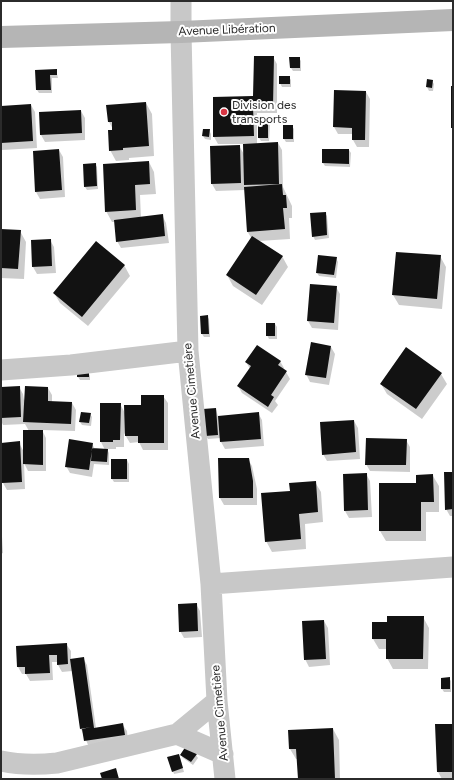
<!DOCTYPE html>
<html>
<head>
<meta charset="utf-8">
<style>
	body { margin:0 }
	#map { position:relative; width:454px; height:780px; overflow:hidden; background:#fff; font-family:Figtree,sans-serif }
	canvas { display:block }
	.frame { position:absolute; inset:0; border:2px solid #2b2b2b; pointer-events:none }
</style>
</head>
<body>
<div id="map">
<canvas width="454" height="780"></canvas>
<div class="frame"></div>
</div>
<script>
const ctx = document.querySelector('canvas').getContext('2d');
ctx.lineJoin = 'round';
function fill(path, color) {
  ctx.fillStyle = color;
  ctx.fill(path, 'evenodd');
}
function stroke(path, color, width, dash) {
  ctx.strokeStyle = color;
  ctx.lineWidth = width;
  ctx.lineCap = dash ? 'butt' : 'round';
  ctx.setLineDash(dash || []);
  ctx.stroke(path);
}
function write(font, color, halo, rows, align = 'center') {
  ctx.font = font + ' Figtree,sans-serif';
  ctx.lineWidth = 4;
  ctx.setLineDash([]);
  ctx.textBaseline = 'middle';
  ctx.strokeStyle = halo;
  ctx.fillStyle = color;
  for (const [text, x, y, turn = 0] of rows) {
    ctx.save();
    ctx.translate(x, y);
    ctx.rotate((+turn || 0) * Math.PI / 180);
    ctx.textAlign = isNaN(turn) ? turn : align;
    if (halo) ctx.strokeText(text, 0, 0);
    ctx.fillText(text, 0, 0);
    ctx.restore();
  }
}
const shadow = new Path2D(`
	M273 57 277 64V113H257V144L278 143 282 150 283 187 292 206V218H289L290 239 259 241 282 256 288 267 262 305 233 286 227 275 252 239 247 231 245 190 216 191 212 184 239 146 244 154V144H218L214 137V98L254 97Z
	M299 58 301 61V71H293L291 68Z
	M56 70 58 78H52V93H39L37 90 36 71Z
	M289 77 291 80V87H282L280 83Z
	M428 80 432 81 434 84 433 91H429L427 87Z
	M335 91 366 92 370 99 369 147H357L353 140V134H338L334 127Z
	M146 103 152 114 154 156 129 158V160L116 161 110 150 114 131 109 122Z
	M31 105 35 112 37 148 2 150 1 148V107Z
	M81 111 85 118V140L45 142 41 135Z
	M268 121 270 124 269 141H261L258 136Z
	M292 126 294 129V142H286L284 139Z
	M209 130 211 134V140L205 139 203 136Z
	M59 150 63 157 65 197 40 199 36 192Z
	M349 150 351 153 350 167 325 166 323 163Z
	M149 162 154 172 156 194 140 195 141 218 162 215 166 223 169 243 121 248 117 241 115 222H112L106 211Z
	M95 164 97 167 98 189 87 190 85 187Z
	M325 213 327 216 329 238 315 240 313 236Z
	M1 230 20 231 26 242 24 279 1 278Z
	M50 240 54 247 56 273 37 274 33 267Z
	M440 256 446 267 442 309 399 305 393 295Z
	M336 258 338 262 336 278 319 276 317 273Z
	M124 265 130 276 88 326 60 303 54 293Z
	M311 285 336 287 340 294 338 330 312 328 308 321Z
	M207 316 209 319 210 337H204L202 334 201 317Z
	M275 324 277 327V339H269L267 335Z
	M331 347 335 354 329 385 310 382 306 374Z
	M280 361 284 368 283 370 286 372 290 379 275 401 278 405 272 413 242 393 238 386 250 369 246 362Z
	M78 372H88L90 376V380H80L78 377Z
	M441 374 447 384 422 419 387 394 381 384Z
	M19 387 23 394 24 400 48 388 52 395V402L72 403 76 410 75 431 42 430 46 438V471H28L24 463 25 489 7 490 3 483 1 444 19 443 24 452 29 431 25 424 3 425 1 421V388Z
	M163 396 168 403V450H143L139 442 130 443 124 433V447H116V449H107L109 453V465L94 464 92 477 70 473 66 466 92 444 95 449 105 450 101 442V404H120L125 413Z
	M216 409 218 417 258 413 262 420 264 446 225 449 221 442V438L208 439 206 436Z
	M90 414 92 417 91 426 82 425 80 422Z
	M354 421 358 428 360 459 327 461 323 454Z
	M406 440 410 447V472L370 471 366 464Z
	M248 459 252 466 257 489V505H224L220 498Z
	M127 460 129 464V482H114L112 479Z
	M453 473V516H450L446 509Z
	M366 474 370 481 372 517 349 518 345 511Z
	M433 476 439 486V512H426V541H386L380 531V484H417Z
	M315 482 321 492 323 522 305 524 306 549 272 552 266 541 291 492Z
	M1 520 3 553 1 554Z
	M196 604 200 611 202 637 184 638 180 631Z
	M423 617 429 628 428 669H393L387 658V649H379L373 639V622L388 623Z
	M324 621 328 628 330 665 309 667 305 659Z
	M66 644 71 651V660L83 658 87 665 96 728 122 724 127 731 128 742 89 747 81 729 72 671 62 672 58 665V662H52L53 680 30 681 26 674H22L18 667Z
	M449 678 451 681V692H444L442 689V679Z
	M453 725V779H442L438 772Z
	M333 729 339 740 340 779H299L298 759H296L290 749 289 731Z
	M181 755H196L198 758 193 765 183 758Z
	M180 758 184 772 174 774 173 771Z`);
const building = new Path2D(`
	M254 56H274L273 106H253L254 136 213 137V97L253 96Z
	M289 57H300V68H290Z
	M57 69V75H50L51 90H36L35 70Z
	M279 76H290V84H279Z
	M427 79 433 80 432 88 426 87Z
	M451 86H453V128H451Z
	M334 90 366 91 365 140H352V128L333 127Z
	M146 102 149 146 123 148V150L109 151 108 130H112V122H108L106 105Z
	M31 104 33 141 1 143V106Z
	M81 110 82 133 40 135 39 112Z
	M258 119 268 120V138H258Z
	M283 125H293V139H283Z
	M203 129H210L209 137 202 136Z
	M278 142 279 184 244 185 243 144Z
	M240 145 241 183 211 184 210 146Z
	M59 149 62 190 35 192 33 151Z
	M322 149H349V164L322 163Z
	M149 161 150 184 135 185 136 210 105 212 103 164Z
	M96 163 97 186 84 187 83 164Z
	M282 184 283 195H286L287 208H283L285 229 247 232 244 187Z
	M326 212 327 235 312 237 310 213Z
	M163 214 165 236 116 242 114 220Z
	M1 229 21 230 18 269 1 268Z
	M252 236 283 256 256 295 226 275Z
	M51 239 52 266 32 267 31 240Z
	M96 241 125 265 82 317 53 293Z
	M396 252 441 255 437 299 392 295Z
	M318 255 337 257 334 275 316 273Z
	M310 284 337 286 334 323 307 321Z
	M208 315 209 334H201L200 316Z
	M266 323H275V336H266Z
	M311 342 331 346 326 378 305 375Z
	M257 345 281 361 278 365 287 371 271 395 274 397 268 407 237 386 251 366 245 362Z
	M406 347 442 373 416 409 380 384Z
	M77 371H89V377H77Z
	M20 386 21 417 1 418V387Z
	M25 386 48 387V401L72 402 71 424 23 422Z
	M141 395H164V443H138V436H125L124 405H141Z
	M100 403H121L120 440H113V442H100Z
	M216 408 218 435 205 436 203 409Z
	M81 412 91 413 89 423 79 422Z
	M259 412 261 439 220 442 218 416Z
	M354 420 356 452 322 455 320 422Z
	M23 430H43V465L23 464Z
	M366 438 407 439 406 465H365Z
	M69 439 93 443 89 470 65 467Z
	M20 441 22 482 2 483 1 443Z
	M92 448 108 449 107 462 91 461Z
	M218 458H249L253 481V498H219Z
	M111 459H127V479H111Z
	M444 472H453V509L445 510Z
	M367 473 368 510 344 511 343 474Z
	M433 474 434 502H421V531H379V483H416V475Z
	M316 481 318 512 299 514 301 539 265 542 261 493 290 491 289 483Z
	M197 603 198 631 179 632 178 604Z
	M387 616H424L423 659H386V639H372V622H387Z
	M324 620 326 659 304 660 302 621Z
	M67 643 68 664 57 665V655H49L50 673 25 674V667H17L16 646Z
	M84 657 94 728 123 723 125 735 84 741 82 729 91 727 80 729 70 659Z
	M450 677V689H441V678Z
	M435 724H453V772H437Z
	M333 728 335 779H298L296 749H289L288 730Z
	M186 746 197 754 191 762 180 755Z
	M179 754 183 768 172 772 167 757Z
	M116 768 119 779H102L100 773Z`);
const street = new Path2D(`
	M181 1V32L188 351 211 584 217 701 225 779
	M1 370 71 365 188 351
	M211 584 453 567
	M177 734 223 754
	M1 761C19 765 38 765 57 763L177 734 217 701`);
const secondary = new Path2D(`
	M1 37 181 32 453 20`);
const markers = [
	[224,112,4,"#d93644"]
];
const streetNames = [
	["Avenue Libération",227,30,-2],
	["Avenue Cimetière",192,391,-95],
	["Avenue Cimetière",220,713,-95]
];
const poiNames = [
	["Division des",232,105],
	["transports",232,119]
];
fill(shadow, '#0003');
fill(building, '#121212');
stroke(street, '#c8c8c8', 21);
stroke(secondary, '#b5b5b5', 22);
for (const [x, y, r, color] of markers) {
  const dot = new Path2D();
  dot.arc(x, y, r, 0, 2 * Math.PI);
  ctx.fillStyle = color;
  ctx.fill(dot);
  stroke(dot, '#fff', 1.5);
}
write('12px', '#2b2b2b', '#fff', streetNames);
write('12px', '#2b2b2b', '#fff', poiNames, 'left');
</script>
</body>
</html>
